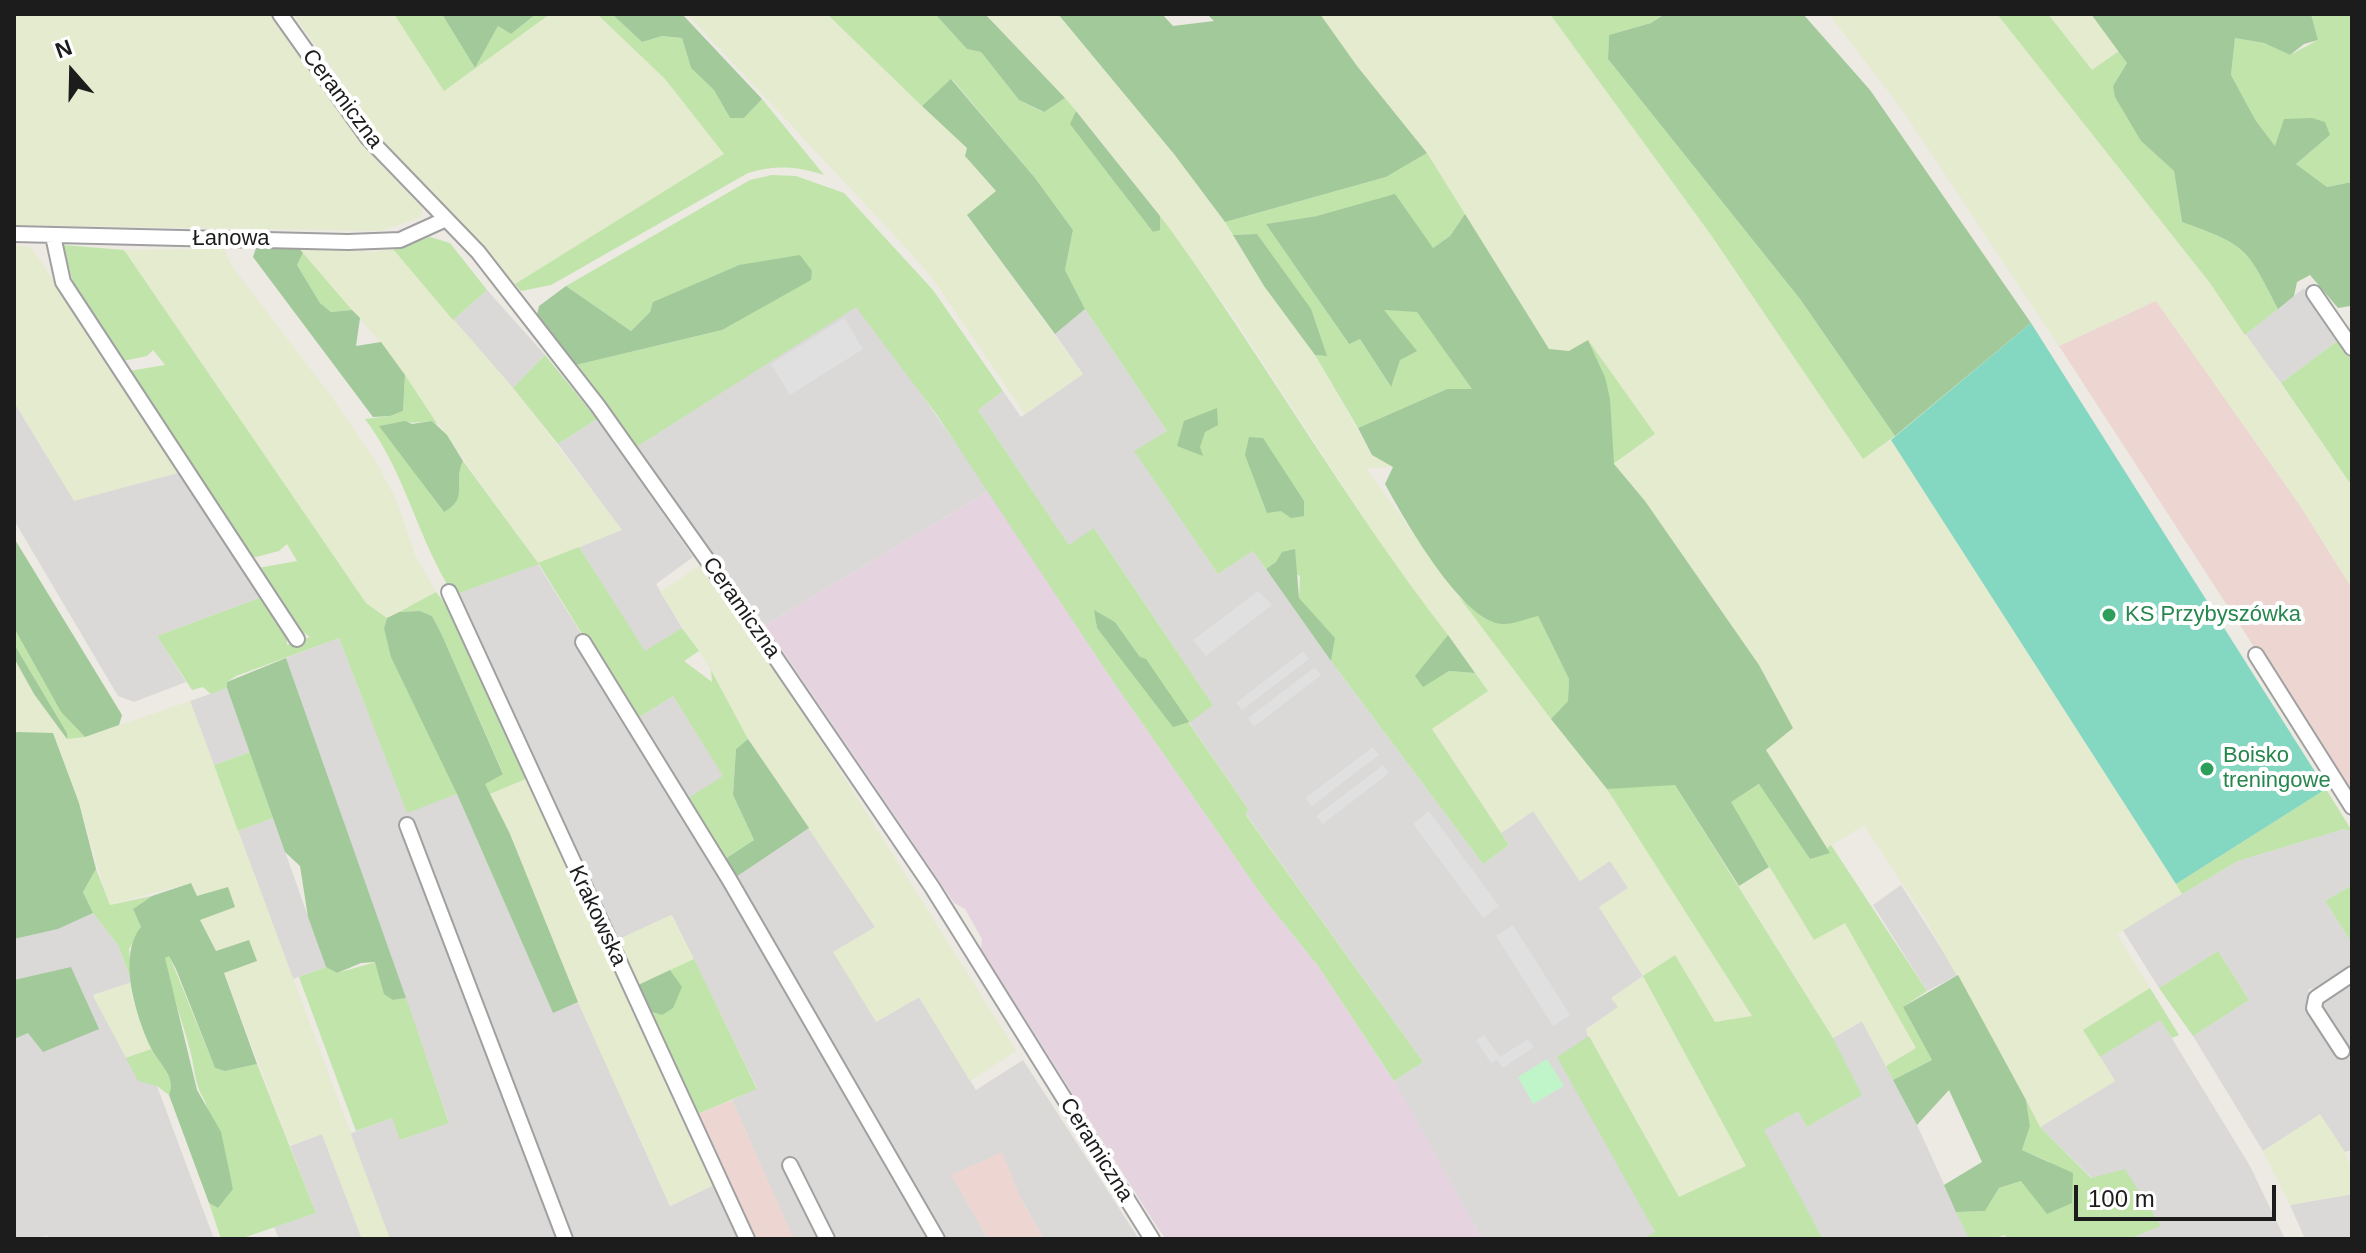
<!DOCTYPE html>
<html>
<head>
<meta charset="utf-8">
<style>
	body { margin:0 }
	#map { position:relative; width:2366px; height:1253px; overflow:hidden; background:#eceae2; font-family:Helvetica,sans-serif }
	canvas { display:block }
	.frame { position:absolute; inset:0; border:16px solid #1c1c1c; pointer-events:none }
	.north { position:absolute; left:32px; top:32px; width:80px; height:80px; -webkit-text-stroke:6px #fff; paint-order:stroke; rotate:340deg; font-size:22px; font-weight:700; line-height:32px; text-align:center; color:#1c1c1c }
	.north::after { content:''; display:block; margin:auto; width:28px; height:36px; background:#1c1c1c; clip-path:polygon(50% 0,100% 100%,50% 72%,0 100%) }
	.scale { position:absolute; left:2074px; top:1185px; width:202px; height:36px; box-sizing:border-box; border:4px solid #1c1c1c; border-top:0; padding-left:10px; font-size:24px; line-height:28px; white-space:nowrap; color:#1c1c1c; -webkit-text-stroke:6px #fff; paint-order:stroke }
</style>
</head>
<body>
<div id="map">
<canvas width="2366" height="1253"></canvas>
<div class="frame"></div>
<div class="north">N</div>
<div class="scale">100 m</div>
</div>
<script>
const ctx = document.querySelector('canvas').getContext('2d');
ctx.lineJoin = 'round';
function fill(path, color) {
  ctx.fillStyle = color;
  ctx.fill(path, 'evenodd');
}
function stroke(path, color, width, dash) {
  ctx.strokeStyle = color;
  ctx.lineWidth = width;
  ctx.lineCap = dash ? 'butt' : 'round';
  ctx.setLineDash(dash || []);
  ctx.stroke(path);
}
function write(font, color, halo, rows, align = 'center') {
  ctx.font = font + ' Helvetica,sans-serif';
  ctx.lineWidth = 8;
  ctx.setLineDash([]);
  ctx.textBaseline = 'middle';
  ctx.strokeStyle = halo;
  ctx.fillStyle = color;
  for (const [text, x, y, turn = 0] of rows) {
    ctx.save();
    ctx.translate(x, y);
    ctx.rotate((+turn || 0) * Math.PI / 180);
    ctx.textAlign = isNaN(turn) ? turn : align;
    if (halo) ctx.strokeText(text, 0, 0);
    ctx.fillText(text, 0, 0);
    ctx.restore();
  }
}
const residential = new Path2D(`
	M2304 288 2340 339 2281 383 2245 335Z
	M487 290 545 355 513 388 453 320Z
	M856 306 876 329 989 491 765 625 635 448Z
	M1085 309 1167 431 1135 452 1218 574 1253 551 1339 672 1483 864 1509 845 1501 833 1533 811 1580 881 1610 860 1629 889 1599 907 1643 976 1612 998 1619 1007 1586 1029 1634 1190 1655 1233 1644 1239H1482L1394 1081 1423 1062 1246 814 1248 809 1189 722 1213 705 1095 529 1069 545 978 410 1003 391 1021 417 1083 374 1055 334Z
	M14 402 74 500 181 472 262 597 157 636 186 682 134 702 118 696 14 520Z
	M597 419 693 557 656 584 682 628 645 652 579 547 621 529 558 444Z
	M538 564 585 640 579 644 630 733H633L725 884 809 828 876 928V1022L919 997 976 1090 1023 1060 1139 1239H1044L1022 1201 952 1175 988 1239H793L732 1100 757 1088 672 915 615 941 454 595Z
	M339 638 407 812 457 794 553 1012 578 1002 670 1206 716 1184 741 1239H389L349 1134 392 1118 401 1140 449 1122 286 658Z
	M227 688 250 752 214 765 190 701Z
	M673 696 724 777 685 800 635 720Z
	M273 818 326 967 293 979 238 831Z
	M2344 829 2352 831V885L2325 901 2352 943V967L2318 988 2309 989 2306 1002 2321 1006 2323 999 2352 981V1150L2344 1152 2320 1115 2263 1151 2193 1036 2249 1000 2218 951 2159 988 2122 929 2238 861Z
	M1901 885 1958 975 1927 991 1873 905Z
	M93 913 118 945 132 982 93 995 157 1086 214 1239H50L48 1236 14 1239V1039L83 999 71 968 14 980V939L58 929Z
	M2160 1019 2250 1166 2285 1239H2129L2160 1226 2092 1178 2040 1127 2115 1081 2100 1057Z
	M1862 1021 1917 1125 1969 1239H1823L1763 1130 1798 1110 1807 1127 1861 1095 1833 1038Z
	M322 1134 362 1239H279L274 1227 316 1213 290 1146Z
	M2352 1194V1239H2305L2290 1205Z`);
const commercial = new Path2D(`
	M2156 300 2299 504 2352 588V798L2059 346Z
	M732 1100 759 1161 794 1239H753L695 1115Z
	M1002 1152 1022 1201 1044 1239H988L951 1175Z`);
const industrial = new Path2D(`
	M989 491 1108 674 1265 900 1318 966 1399 1089 1482 1239H1166L1157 1227 981 949 982 939 965 909 954 903 765 625Z`);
const farmland = new Path2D(`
	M14 14H270L379 163 423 209 421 217 381 231 14 225Z
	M293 14H394L445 90 550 14H597L665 79 724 154 515 284 385 142Z
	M687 14H827L967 148 965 156 996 191 967 216 1083 374 1025 414 935 282 910 252Z
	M986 14H1058L1174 154 1225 222 1264 286 1315 355 1372 455 1393 467 1366 468 1459 597 1607 789 1753 1017 1715 1022 1643 976 1746 1166 1679 1198 1586 1030 1618 1007 1611 998 1643 976 1599 907 1628 888 1610 861 1580 881 1533 811 1501 833 1432 729 1487 690 1395 566 1233 316 1170 229 1093 131Z
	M1320 14H1550L1711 235 1863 459 1891 440 2182 894 2117 934 2150 988 2084 1030 2115 1081 2040 1127 1923 915 1864 825 1827 848 1765 750 1792 728 1759 665 1645 501 1613 464 1655 435 1569 351 1549 349 1427 153 1357 66Z
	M1829 14H1997L2210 283 2352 486V588L2299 504 2156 301 2059 346 1901 108Z
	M2048 14H2091L2119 51 2092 71Z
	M14 245 31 247 181 472 74 501 14 402Z
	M298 247 372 252 393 249 513 388 622 530 538 564 381 343Z
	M224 249 231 265 331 396 376 462 396 499 415 555 436 592 387 618 366 603 124 250Z
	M699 566 807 718 1016 1051 970 1081 919 997 876 1022 833 952 875 927 748 739 711 670 660 592Z
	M14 658 34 694 67 739 85 737 190 701 390 1239H362L322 1134 290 1146 224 973 249 940 216 951 200 920 197 896 190 883 109 905 79 803 53 733 14 735Z
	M528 778 716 1184 670 1206 578 1002 510 834 490 794Z
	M1769 867 1814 940 1845 922 1916 1048 1886 1066 1862 1021 1833 1038 1739 886Z
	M671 915 694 959 636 986 615 941Z
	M132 982V997L151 1049 126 1058 93 996Z
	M2320 1114 2345 1152 2352 1171V1194L2290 1205 2263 1151Z`);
const grass = new Path2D(`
	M394 14H442L475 68 498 26 511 34 536 14H550L444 91Z
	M597 14H612L642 42 662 36 682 38 691 68 714 90 730 118H744L762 99 824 175C796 166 776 165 748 173L551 285 521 291 515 284 724 154 665 79Z
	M827 14H935L967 49 981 52 1019 100 1043 112 1065 98 1076 111 1071 124 1153 232 1159 230 1160 216 1170 229C1266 362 1347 505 1448 635L1416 676 1423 686 1449 671 1475 673 1488 691 1432 729 1509 845 1483 864 1331 661 1335 638 1299 599 1300 576 1276 562 1266 569 1253 551 1218 574 1134 451 1167 431 1085 309 1065 270 1073 230 1035 178 952 79 922 106Z
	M1550 14H1665L1651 23 1609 35 1608 59 1800 299 1895 436 1863 459 1711 235Z
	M1997 14H2048L2092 70 2119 51 2127 63 2113 86 2141 141 2174 171 2182 222C2248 246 2246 247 2278 309L2245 335 2210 283Z
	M2311 14H2352V182L2327 187 2296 164 2330 135 2275 146 2256 121 2231 75 2235 38 2264 43 2290 55 2318 40Z
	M1427 153 1465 214 1450 236 1433 248 1317 216 1267 224 1348 343 1360 339 1390 386 1400 359 1383 310 1417 311 1473 390 1447 389 1358 428 1315 355 1326 356 1257 234 1233 235 1225 222 1386 177Z
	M772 175 796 176 844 193 933 290 1003 391 978 410 1069 545 1094 528 1213 705 1189 723 1248 809 1246 815 1423 1062 1394 1081 1318 966 1265 900 1108 674 937 415 856 307 635 448 576 365 722 330 739 265 654 302 650 312 631 331 566 286 750 180ZM1095 611 1115 622 1140 657 1136 674 1097 628Z
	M430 237 450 243 487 290 453 320 393 249Z
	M63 245 124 250 366 603 387 618 384 628 457 794 407 813 339 638 236 676 227 682V688L211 694 203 687 192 690 157 636 262 597 287 635V645L310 637 299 629 258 568 297 561 287 544 279 551 252 558 129 371 165 365 153 350 147 356 123 361 74 286Z
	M303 253 352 310 331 312 320 303 297 265Z
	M2340 339 2352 357V486L2281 383Z
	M1588 340 1655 434 1613 464 1605 377Z
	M545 355 597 419 558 444 513 388Z
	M405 375 438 425 432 421C414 424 399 421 380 426L443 511C467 499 453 482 463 461L538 563 579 547 645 651 682 628 699 651 684 661 712 682 711 670 748 739 736 749 733 795 754 840 722 861 685 800 723 776 673 696 635 720 539 564 454 595C417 539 407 475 365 419L390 416 403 411Z
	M436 592 446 605 528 778 490 794 484 783 503 773 441 633 432 616 420 611 399 612Z
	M1459 597 1483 616H1538L1569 679 1568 701 1551 719Z
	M14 628 61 712 85 737 67 739V733L14 644Z
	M250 752 273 818 238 831 214 765Z
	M1657 783 1675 785 1833 1038 1862 1095 1807 1127 1798 1111 1764 1130 1823 1239H1643L1655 1232 1557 1057 1589 1036 1679 1197 1746 1166 1643 976 1675 955 1715 1022 1752 1016 1607 789Z
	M1760 784 1810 859 1829 852 1827 848 1831 845 1927 991 1903 1007 1932 1060 1893 1080 1886 1066 1916 1048 1845 923 1814 940 1730 802Z
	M2326 789 2352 831 2344 829 2238 861 2182 894 2176 884Z
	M96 869 110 905 152 896 133 909 141 927 129 949 132 982 118 945 93 913 83 892Z
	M2352 885V943L2325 901Z
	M2218 951 2249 1000 2193 1036 2159 988Z
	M169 955 215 1068 225 1071 257 1064 316 1213 240 1239H221L209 1203 218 1208 233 1188 205 1101C195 1086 195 1071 191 1054 183 1021 170 991 165 958Z
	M694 959 757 1089 695 1115 648 1011 662 1015 681 987 670 970Z
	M376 962 393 1000 406 998 449 1123 400 1140 392 1118 356 1131 299 977 326 967 337 973Z
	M2150 988 2179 1035 2172 1038 2160 1020 2100 1057 2083 1030Z
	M151 1049C160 1063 176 1078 169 1095L157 1086 138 1081 126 1058Z
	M2026 1100 2040 1127 2091 1178 2125 1169 2161 1226 2129 1239H2007L2005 1235 1992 1239H1969L1956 1212 1985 1211 1999 1188 2021 1181 2050 1162 2022 1150 2030 1126Z`);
const forest = new Path2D(`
	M442 14H536L511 34 498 26 475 68Z
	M612 14H682L762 99 744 118H730L714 90 691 68 682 38 662 36 642 42Z
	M935 14H985L1065 98 1044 112 1019 100 981 52 967 49Z
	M1058 14H1162L1173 26 1214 21 1207 14H1320L1357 66 1427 153 1386 177 1225 222 1174 154Z
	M1665 14H1803L1870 90 2031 323 1895 436 1800 299 1608 59 1609 35 1651 23Z
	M2091 14H2311L2318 40 2304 44 2290 55 2264 43 2235 38 2231 75 2256 121 2275 146 2284 119 2312 118 2325 122 2330 135 2296 164 2327 187 2352 182 2350 306 2338 308 2310 275 2297 282 2294 296 2278 309C2246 247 2248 246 2182 222L2174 171 2141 141 2115 97 2113 86 2127 63Z
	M951 79 1035 178 1073 230 1065 270 1085 309 1055 334 967 215 996 191 965 156 967 148 922 106Z
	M1076 111 1160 216V230L1153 232 1070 124Z
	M1395 194 1433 248 1450 236 1465 214 1549 349 1569 351 1588 340 1605 377 1610 399 1614 464 1645 501 1759 665 1793 728 1766 750 1830 853 1810 859 1759 784 1731 802 1769 867 1739 886 1675 785 1607 789 1551 719 1568 701 1569 679 1538 616C1527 618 1513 625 1502 624 1462 622 1403 517 1385 484L1393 467 1372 455 1358 428 1447 389H1472L1417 312 1384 310 1417 351 1400 360 1391 387 1360 339 1349 344 1266 224 1317 216Z
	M1257 234 1311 309 1327 356 1315 355 1264 286 1233 235Z
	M257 245 298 247 303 253 297 265 320 303 331 312 352 310 360 318 356 346 381 342 405 375 403 411 390 416 373 417 253 257Z
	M800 255 812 271 811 280 722 330 576 365 537 315 539 306 566 286 631 331 650 312 653 302 739 265Z
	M1217 408 1218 425 1205 432 1200 447 1203 456 1177 446 1184 421Z
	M405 421 412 424 432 421 447 435 463 461C452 484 470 497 444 512L379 426Z
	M1249 437 1263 438 1304 501V516L1291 518 1281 511 1267 513 1245 455Z
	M14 538 122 715 119 725 85 737 61 712 14 628Z
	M1295 549 1299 598 1335 638 1331 661 1266 569 1276 562 1282 552Z
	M1094 610 1115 622 1140 657 1146 659 1189 722 1173 727 1097 628Z
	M420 611 432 616 441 633 503 774 485 784 510 834 578 1002 553 1013 457 794 391 657 384 628 387 618 399 612Z
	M1448 635 1475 673 1449 671 1423 687 1415 676Z
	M14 644 67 733V739L34 694 14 658Z
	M286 658 406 998 393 1000 384 994 375 962 361 963 337 973 326 967 308 917 300 866 285 852 227 688V682Z
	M17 732 53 733 79 803 96 869 83 892 93 913 58 929 14 939V735Z
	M748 739 809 828 733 879 722 861 754 840 733 795 736 749Z
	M191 883 197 896 228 887 235 907 200 920 216 951 249 940 257 961 224 973 257 1064 225 1071 215 1068 176 969 169 956 165 958 197 1090 221 1132 233 1189 218 1208 209 1203 169 1095C177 1076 157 1062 150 1046 136 1015 117 956 141 927L133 909 152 896Z
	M71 967 99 1029 43 1052 28 1033 14 1039V980Z
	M670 970 682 987 673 1008 662 1015 648 1011 636 986Z
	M1958 975 2026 1100 2030 1126 2022 1150 2073 1173 2072 1203 2047 1214 2021 1181 1999 1188 1985 1211 1956 1212 1944 1185 1982 1162 1949 1090 1917 1125 1893 1080 1932 1060 1903 1007Z`);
const park = new Path2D(`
	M1547 1059 1564 1086 1533 1104 1518 1077Z`);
const pitch = new Path2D(`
	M2031 323 2326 789 2176 884 1891 440Z`);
const parking = new Path2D(`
	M844 318 863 349 790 395 771 364Z
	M1258 591 1272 605 1206 656 1193 640Z
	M1303 651 1309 659 1242 710 1236 703Z
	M1315 667 1321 675 1254 727 1248 718Z
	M1373 747 1379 755 1312 806 1305 798Z
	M1383 765 1389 773 1323 824 1316 816Z
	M1429 811 1499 906 1483 918 1413 824Z
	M1513 925 1570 1015 1553 1026 1496 936Z
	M1484 1035 1500 1057 1528 1039 1534 1047 1503 1068 1497 1060 1491 1063 1476 1040Z`);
const minor = new Path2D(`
	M280 14 368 138 478 252 598 406 754 626 932 887 1152 1239
	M14 234 348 242 400 240 444 220
	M53 236 63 282 297 639
	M2314 293 2352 348
	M449 592 747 1239
	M583 642 729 879 937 1239
	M2256 655 2352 807
	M407 825 565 1239
	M2342 1051 2314 1008 2316 998 2352 974
	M790 1165 827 1239`);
const markers = [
	[2109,615,8,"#2e9e5b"],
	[2207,769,8,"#2e9e5b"]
];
const streetNames = [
	["Ceramiczna",342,99,53],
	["Łanowa",231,239],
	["Ceramiczna",741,608,55],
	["Krakowska",597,916,65],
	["Ceramiczna",1096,1150,58]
];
const leisureNames = [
	["KS Przybyszówka",2125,615],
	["Boisko",2223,756],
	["treningowe",2223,781]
];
fill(residential, '#dad9d8');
fill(commercial, '#edd6d1');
fill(industrial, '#e5d4e0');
fill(farmland, '#e5ebce');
fill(grass, '#c0e4aa');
fill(forest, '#a1c999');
fill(park, '#c0f5ca');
fill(pitch, '#84d7c1');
fill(parking, '#e0e0e0');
stroke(minor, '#a0a0a0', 18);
stroke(minor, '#fff', 14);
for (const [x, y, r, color] of markers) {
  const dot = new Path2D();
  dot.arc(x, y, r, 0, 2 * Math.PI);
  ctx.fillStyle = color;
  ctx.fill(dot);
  stroke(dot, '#fff', 3);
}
write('22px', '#1c1c1c', '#fff', streetNames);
write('22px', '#27864d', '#fff', leisureNames, 'left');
</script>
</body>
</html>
